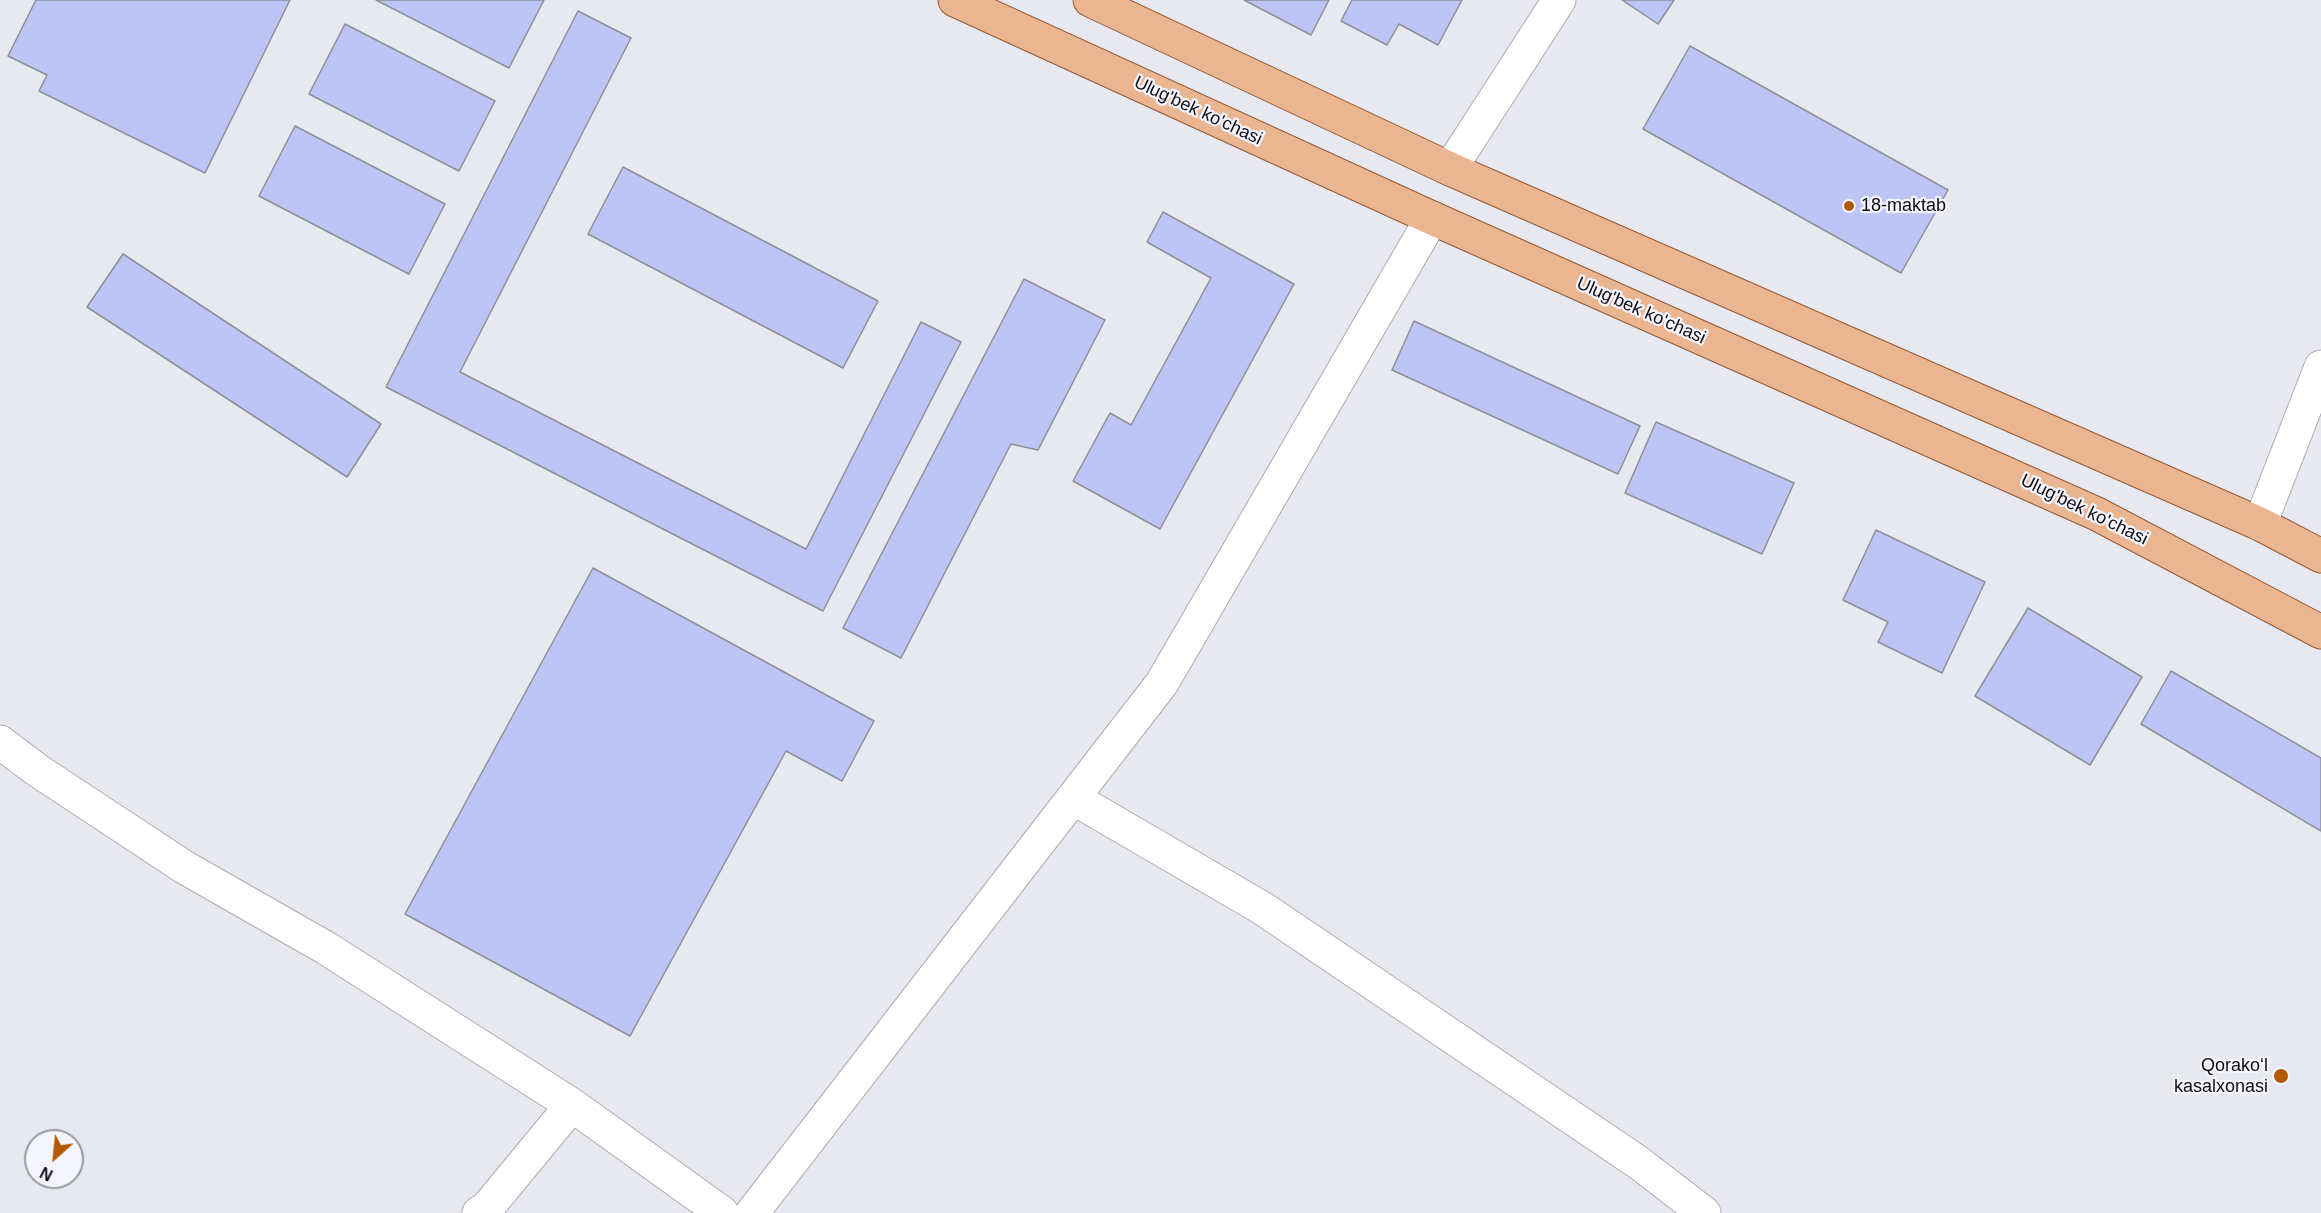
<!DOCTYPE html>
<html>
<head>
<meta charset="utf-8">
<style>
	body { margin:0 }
	#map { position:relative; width:2321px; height:1213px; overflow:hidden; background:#e7e8f0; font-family:Helvetica,sans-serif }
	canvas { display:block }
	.north { position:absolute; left:24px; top:1129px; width:60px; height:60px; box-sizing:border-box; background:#f4f5fe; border:2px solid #9899a0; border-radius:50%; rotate:207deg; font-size:16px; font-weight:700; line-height:24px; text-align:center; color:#0f0f12 }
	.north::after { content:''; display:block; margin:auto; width:21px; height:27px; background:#b45800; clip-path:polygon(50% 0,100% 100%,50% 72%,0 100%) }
</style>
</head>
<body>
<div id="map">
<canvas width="2321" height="1213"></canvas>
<div class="north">N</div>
</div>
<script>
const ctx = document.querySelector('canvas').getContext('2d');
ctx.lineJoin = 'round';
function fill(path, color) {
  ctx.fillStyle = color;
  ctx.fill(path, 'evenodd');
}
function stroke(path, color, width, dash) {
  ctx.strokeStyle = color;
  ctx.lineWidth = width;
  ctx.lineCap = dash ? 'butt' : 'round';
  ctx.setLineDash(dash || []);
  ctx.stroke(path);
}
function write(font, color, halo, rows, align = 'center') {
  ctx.font = font + ' Helvetica,sans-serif';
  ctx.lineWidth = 4.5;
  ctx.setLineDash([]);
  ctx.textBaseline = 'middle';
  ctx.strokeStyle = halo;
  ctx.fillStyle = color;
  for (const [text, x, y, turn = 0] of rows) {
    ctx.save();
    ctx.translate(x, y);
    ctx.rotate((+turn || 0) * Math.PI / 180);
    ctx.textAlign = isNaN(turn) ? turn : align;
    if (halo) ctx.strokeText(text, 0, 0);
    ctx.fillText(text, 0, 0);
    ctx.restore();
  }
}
const building = new Path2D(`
	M36 0H290L205 173 39 91 47 75 8 56Z
	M376 0H544L509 68Z
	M1244 0H1329L1311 35Z
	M1352 0H1462L1438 45 1399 24 1387 45 1341 21Z
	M1622 0H1674L1658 24Z
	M578 11 631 38 460 372 806 549 921 322 961 342 823 611 386 387Z
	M345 24 495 101 459 171 309 94Z
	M1690 46 1948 190 1901 273 1643 129Z
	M295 126 445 204 409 274 259 196Z
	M623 167 878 301 843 368 588 234Z
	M1163 212 1294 284 1160 529 1073 481 1110 413 1131 425 1211 278 1147 242Z
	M123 254 381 424 347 477 87 307Z
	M1024 279 1105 320 1038 450 1011 444 901 658 843 628Z
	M1414 321 1640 426 1618 474 1392 370Z
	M1656 422 1794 483 1762 554 1625 493Z
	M1876 530 1985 582 1942 673 1878 642 1888 622 1843 600Z
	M593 568 874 721 842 781 786 751 630 1036 405 914Z
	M2028 608 2142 677 2090 765 1975 696Z
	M2171 671 2321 758V831L2141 724Z`);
const minor = new Path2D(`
	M1450 169 1559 0
	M2260 524 2321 367
	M0 742 37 770 184 867 326 948 572 1105 722 1213
	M1073 798 1262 908 1639 1163 1704 1213
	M479 1213 487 1208 572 1105
	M752 1213 1162 683 1432 218`);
const major = new Path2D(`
	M955 0 1432 218 2097 514 2321 632
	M1090 0 1450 169 2260 524 2321 556`);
const markers = [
	[1849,206,6,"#b45800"],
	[2281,1076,8,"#b45800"]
];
const streetNames = [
	["Ulug'bek ko'chasi",1198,111,25],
	["Ulug'bek ko'chasi",1641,311,24],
	["Ulug'bek ko'chasi",2084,510,26]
];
const poiNames = [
	["18-maktab",1861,206],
	["Qorako‘l",2268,1066,"right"],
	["kasalxonasi",2268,1087,"right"]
];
fill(building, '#bdc5f7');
stroke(building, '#8e9097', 1.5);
stroke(minor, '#abacb4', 35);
stroke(major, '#945a34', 35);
stroke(minor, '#fff', 33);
stroke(major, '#eab591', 33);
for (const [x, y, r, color] of markers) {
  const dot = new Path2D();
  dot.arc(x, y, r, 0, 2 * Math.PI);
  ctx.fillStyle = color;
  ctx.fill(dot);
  stroke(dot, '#f4f5fe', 2);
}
write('18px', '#0f0f12', '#f4f5fe', streetNames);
write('18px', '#0f0f12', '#f4f5fe', poiNames, 'left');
</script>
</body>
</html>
